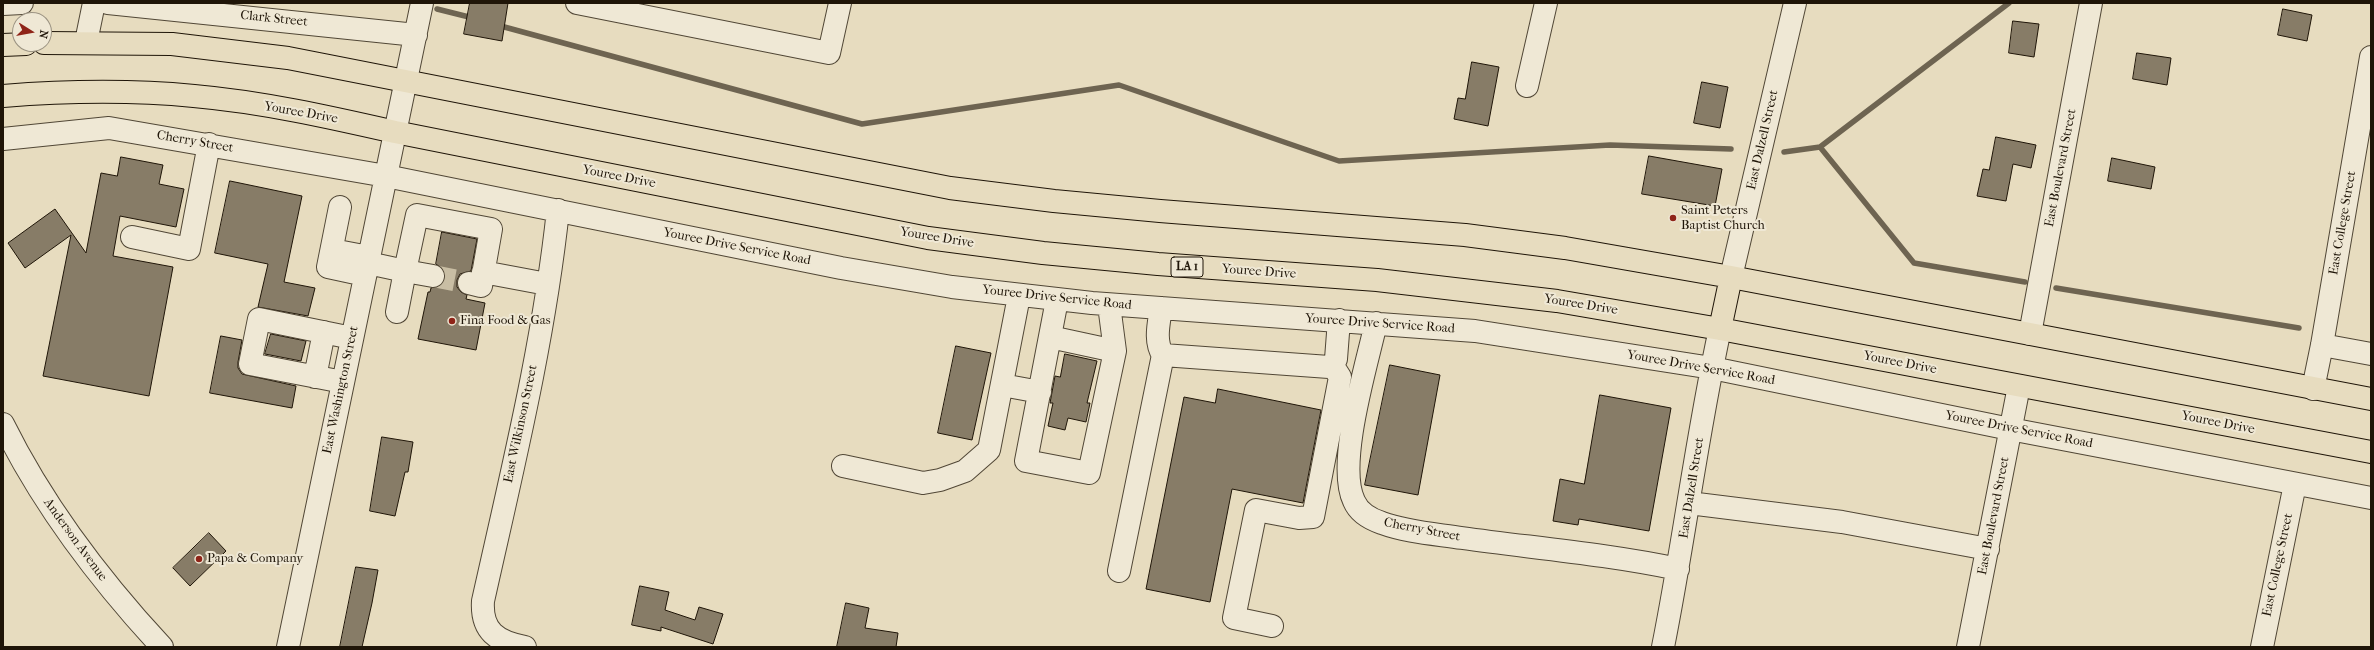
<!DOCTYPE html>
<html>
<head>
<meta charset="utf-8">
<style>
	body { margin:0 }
	#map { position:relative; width:2374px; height:650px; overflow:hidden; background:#e7dcbf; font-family:"IM FELL French Canon",serif }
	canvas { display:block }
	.frame { position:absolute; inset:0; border:4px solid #1f1508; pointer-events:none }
	.north { position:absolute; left:12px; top:12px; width:40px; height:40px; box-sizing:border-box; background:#efe8d5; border:1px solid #9c9483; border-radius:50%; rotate:101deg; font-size:11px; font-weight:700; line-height:16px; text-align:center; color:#1f1508 }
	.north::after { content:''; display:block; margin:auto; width:14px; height:18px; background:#8f2418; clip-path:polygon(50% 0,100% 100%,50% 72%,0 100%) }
</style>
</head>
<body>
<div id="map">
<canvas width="2374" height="650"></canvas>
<div class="frame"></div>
<div class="north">N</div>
</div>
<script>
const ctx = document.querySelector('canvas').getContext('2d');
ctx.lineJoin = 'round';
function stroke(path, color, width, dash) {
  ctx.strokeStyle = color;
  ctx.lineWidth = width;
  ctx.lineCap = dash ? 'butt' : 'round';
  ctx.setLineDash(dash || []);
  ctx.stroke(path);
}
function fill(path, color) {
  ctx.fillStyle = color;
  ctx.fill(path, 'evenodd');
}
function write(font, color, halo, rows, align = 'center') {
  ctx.font = font + ' "IM FELL French Canon",serif';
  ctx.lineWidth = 4;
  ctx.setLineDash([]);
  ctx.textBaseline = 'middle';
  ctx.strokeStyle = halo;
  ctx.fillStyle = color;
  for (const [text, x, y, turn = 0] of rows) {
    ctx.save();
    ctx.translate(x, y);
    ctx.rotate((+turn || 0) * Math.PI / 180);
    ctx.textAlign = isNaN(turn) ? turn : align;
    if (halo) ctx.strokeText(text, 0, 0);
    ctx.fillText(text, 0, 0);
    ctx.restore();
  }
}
const stream = new Path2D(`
	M437 9 473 18
	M497 25 862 124 1119 85 1339 161 1610 145 1731 149
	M1820 147 1914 263 2025 282
	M1784 152 1820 147 2009 3
	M2056 288 2299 328`);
const building = new Path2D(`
	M470 3H508L502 41 464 34Z
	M2283 9 2312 15 2307 41 2278 35Z
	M2013 21 2039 24 2034 57 2009 53Z
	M2137 53 2171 58 2167 85 2133 79Z
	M1472 62 1499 67 1488 126 1454 119 1458 98 1465 99Z
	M1702 82 1728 87 1720 128 1694 123Z
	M1996 137 2036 145 2031 168 2013 164 2006 201 1977 196 1983 169 1989 170Z
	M1649 156 1722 169 1715 206 1642 194Z
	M121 157 163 165 159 184 184 189 176 227 120 216 113 256 173 267 149 396 43 376 71 235 25 268 8 243 55 209 86 253 101 173 117 176Z
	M2112 158 2155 167 2151 189 2108 181Z
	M230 181 302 196 284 282 315 288 308 316 258 307 268 264 215 253Z
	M442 232 477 239 471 271 460 274 457 280V287L461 292 467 295 466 299 485 303 476 350 418 339 428 292H430L431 288 442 284 445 279V271L436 264Z
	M271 334 306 341 301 361 265 354Z
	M221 336 242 340 238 362V368L242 374 296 386 292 408 210 393Z
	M956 346 991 353 972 440 938 433Z
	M1065 354 1097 361 1087 403H1090L1086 422 1068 418 1065 430 1048 426 1053 403H1050L1055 376 1060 377Z
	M1390 365 1440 375 1418 495 1365 485Z
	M1218 389 1321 410 1303 503 1232 489 1210 602 1146 589 1184 397 1215 403Z
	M1600 395 1671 408 1649 531 1579 519 1578 525 1553 521 1560 479 1584 484Z
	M382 437 413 442 408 472H405L395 516 370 511Z
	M209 533 226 551 190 586 173 568Z
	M356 567 378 570 372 603 362 647H340Z
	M640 586 669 592 665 610 695 620 699 607 723 614 713 644 661 627V631L632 625Z
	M846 603 869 608 865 628 898 633 896 647H837Z`);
const minorTunnel = new Path2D(`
	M433 276 469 283`);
const minor = new Path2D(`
	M108 3 416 35
	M577 3 829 53 840 3
	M3 4 22 3
	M86 42 94 3
	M1527 86 1546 3
	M3 139 109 128 386 176 841 268 952 287 1092 303 1475 331 1712 368 2010 429 2371 498
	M340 207 328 267 365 275
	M132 237 189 249 209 144
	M332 250 369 257
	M368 263 405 271 417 215 491 229 481 286 469 283
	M483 272 547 284
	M1731 277 1795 3
	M1057 300 1026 461 1089 473 1115 351 1109 305
	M1161 308C1159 323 1154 341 1163 355L1329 367 1333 366 1336 359 1339 320
	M397 312 405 271 433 276
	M1376 323C1367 364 1336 464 1354 501 1359 513 1370 519 1382 523 1406 532 1436 534 1462 538 1534 548 1607 554 1678 569
	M2030 334 2091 3
	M1050 337 1115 351
	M2322 345 2371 354
	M315 377 324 332
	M343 382 250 364 259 319 352 338
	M1002 385 1040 392
	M2313 389 2322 345 2371 57
	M3 424C44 507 99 579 162 647
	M843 466 923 483 940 480 965 471 989 450 1019 296
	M1689 503 1842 522 1988 549
	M1119 571 1163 355
	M1272 626 1234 618 1256 510 1299 518 1313 517 1340 377 1333 366
	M288 647 422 3
	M525 647C497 642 481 631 483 601 512 471 544 342 558 210
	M1663 647C1684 542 1697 434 1720 329
	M1968 647 2019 386
	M2262 647 2295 484`);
const major = new Path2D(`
	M44 43 172 44 288 58 950 188 1054 201 1160 211 1465 235 1565 248 1731 277 2371 399
	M3 45 26 44
	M3 96C66 91 131 90 194 96 262 102 329 117 395 132L928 238 1043 253 1158 264 1377 280 1557 301 1720 329 2371 452
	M1720 329 1731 277`);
const markers = [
	[1673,218,4,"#8f2418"],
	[452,321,4,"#8f2418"],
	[199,559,4,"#8f2418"]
];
const shields = [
	[1187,267,32]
];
const shieldNames = [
	["LA 1",1187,267]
];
const streetNames = [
	["Clark Street",274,19,6],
	["Youree Drive",301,113,10],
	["East Dalzell Street",1763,140,-77],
	["Cherry Street",195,142,10],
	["East Boulevard Street",2061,168,-79],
	["Youree Drive",619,177,11],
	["East College Street",2343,223,-80],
	["Youree Drive",937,238,9],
	["Youree Drive Service Road",737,247,11],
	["Youree Drive",1259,272,4],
	["Youree Drive Service Road",1057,298,6],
	["Youree Drive",1581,305,9],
	["Youree Drive Service Road",1380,324,4],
	["Youree Drive",1900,363,11],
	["Youree Drive Service Road",1701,368,10],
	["East Washington Street",341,390,-78],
	["Youree Drive",2218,423,11],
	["East Wilkinson Street",521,424,-78],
	["Youree Drive Service Road",2019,430,11],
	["East Dalzell Street",1692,488,-81],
	["East Boulevard Street",1994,516,-79],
	["Cherry Street",1422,530,11],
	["Anderson Avenue",75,540,54],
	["East College Street",2278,565,-78]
];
const poiNames = [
	["Saint Peters",1681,211],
	["Baptist Church",1681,226],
	["Fina Food & Gas",460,321],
	["Papa & Company",207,559]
];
stroke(stream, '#6e6451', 5.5);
fill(building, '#877c67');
stroke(building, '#1f1508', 1);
stroke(minorTunnel, '#c9bea4', 22, [22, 11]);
stroke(minor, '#514736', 24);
stroke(major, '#1f1508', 24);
stroke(minor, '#efe8d5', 22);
stroke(major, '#e7dcbf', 22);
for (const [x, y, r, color] of markers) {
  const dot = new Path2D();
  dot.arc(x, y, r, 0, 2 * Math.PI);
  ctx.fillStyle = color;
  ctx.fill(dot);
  stroke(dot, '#efe8d5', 1.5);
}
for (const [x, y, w] of shields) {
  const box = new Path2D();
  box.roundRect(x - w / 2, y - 10, w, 20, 3);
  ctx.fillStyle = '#efe8d5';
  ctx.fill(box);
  stroke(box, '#1f1508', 1);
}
write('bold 12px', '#1f1508', null, shieldNames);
write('13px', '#1f1508', '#efe8d5', streetNames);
write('13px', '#1f1508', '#efe8d5', poiNames, 'left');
</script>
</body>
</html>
